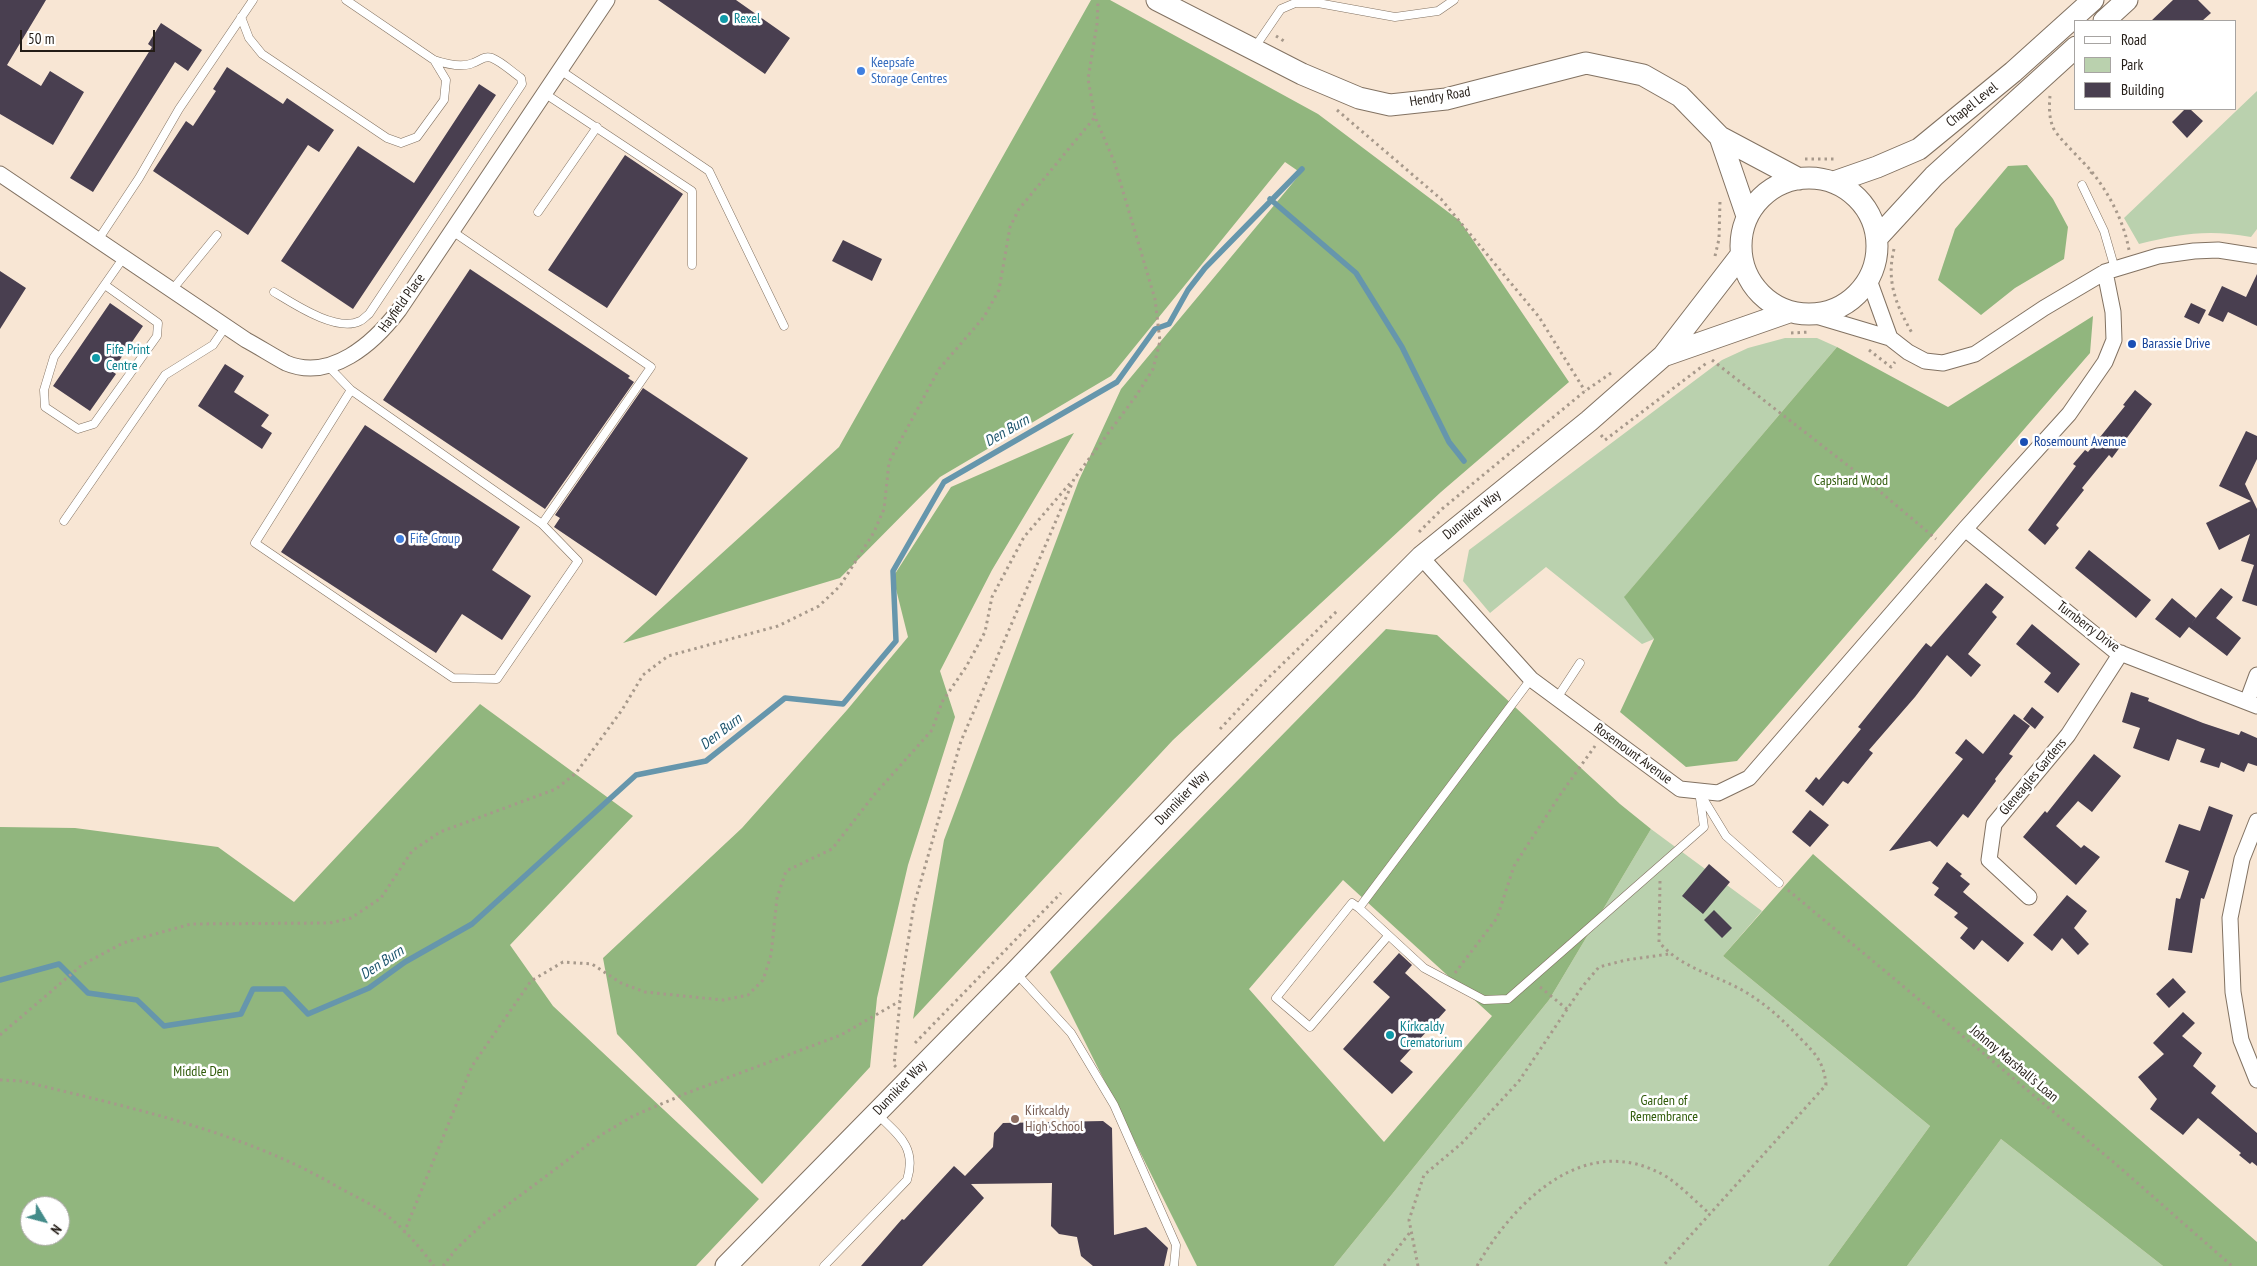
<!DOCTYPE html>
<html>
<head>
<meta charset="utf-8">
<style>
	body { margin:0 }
	#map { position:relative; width:2257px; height:1266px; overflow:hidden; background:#f8e6d4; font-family:"PT Sans Narrow",sans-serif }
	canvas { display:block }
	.legend { position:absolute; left:2074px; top:20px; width:162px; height:90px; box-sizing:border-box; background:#fff; border:1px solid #a7a4a2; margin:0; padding:6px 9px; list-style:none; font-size:15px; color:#231c16 }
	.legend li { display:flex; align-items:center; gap:10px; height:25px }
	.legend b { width:25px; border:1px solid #a7a4a2 }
	.north { position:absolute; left:20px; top:1196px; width:50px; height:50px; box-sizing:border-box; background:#fff; border:1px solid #a7a4a2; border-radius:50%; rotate:127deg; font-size:14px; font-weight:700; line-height:20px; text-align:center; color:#231c16 }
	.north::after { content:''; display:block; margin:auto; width:18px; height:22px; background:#438b89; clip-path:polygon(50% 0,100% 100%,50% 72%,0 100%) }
	.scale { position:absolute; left:20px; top:30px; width:135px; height:22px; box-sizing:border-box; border:2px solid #231c16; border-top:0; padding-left:6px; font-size:15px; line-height:18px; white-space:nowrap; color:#231c16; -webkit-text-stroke:4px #fff; paint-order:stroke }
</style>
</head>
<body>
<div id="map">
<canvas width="2257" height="1266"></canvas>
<ul class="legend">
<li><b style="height:6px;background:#fff"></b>Road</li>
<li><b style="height:14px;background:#bad1ae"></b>Park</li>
<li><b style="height:14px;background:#493f50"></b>Building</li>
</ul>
<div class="north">N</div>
<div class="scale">50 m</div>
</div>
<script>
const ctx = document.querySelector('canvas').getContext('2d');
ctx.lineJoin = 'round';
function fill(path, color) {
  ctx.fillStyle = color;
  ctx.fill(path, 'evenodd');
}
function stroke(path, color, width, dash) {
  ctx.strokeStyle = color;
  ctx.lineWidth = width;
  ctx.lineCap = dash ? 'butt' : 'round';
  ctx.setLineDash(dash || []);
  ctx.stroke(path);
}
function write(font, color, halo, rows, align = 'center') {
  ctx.font = font + ' "PT Sans Narrow",sans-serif';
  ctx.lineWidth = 5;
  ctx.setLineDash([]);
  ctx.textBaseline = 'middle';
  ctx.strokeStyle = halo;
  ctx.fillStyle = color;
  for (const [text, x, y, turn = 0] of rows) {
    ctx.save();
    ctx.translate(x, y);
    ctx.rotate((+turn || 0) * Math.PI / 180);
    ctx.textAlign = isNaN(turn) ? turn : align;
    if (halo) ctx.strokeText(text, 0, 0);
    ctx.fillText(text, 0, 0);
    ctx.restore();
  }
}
const green = new Path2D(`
	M2257 91V229L2251 237C2207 229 2181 234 2139 244L2124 218Z
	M1785 338H1817L1837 347 1625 596 1654 639 1642 644 1546 567 1490 613 1463 581 1469 550 1722 360 1748 348Z
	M1651 829 1762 911 1723 956 1930 1126 1828 1266H1334L1549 1000Z
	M2001 1139 2163 1266H1907Z`);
const forest = new Path2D(`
	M1091 0H1110L1318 114 1460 221 1569 382 1441 492 1173 740 913 1019 944 840 1079 480 1121 389 1301 173 1285 162 1111 376 940 477 840 578 623 643 839 447Z
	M2027 165 2053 199 2068 227 2064 259 2015 288 1981 315 1938 280 1955 229 2008 166Z
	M2093 316 2090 353 1737 761 1686 767 1620 712 1654 639 1624 597 1837 347 1948 407Z
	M1074 433 992 570 940 671 955 717 908 865 877 998 870 1067 762 1184 617 1034 603 958 742 828 847 710 908 637 893 577 951 487Z
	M1386 629 1437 635 1620 804 1651 829 1549 1000 1334 1266H1197L1050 972ZM1343 880 1492 1016 1384 1142 1249 989Z
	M480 704 633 816 510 945 553 1006 759 1199 696 1266H0V827L75 828 218 847 294 902ZM30 1206H60V1236H30Z
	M1813 854 2257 1242V1266H2163L2001 1139 1907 1266H1828L1930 1126 1723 956Z`);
const stream = new Path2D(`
	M1270 199 1356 273 1402 347 1449 442 1464 461
	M0 980 59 964 88 993 137 1000 164 1026 241 1014 253 989H284L308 1014 369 988 405 962 472 924 636 775 706 761 785 698 843 704 896 641 893 571 944 482 1117 382 1155 329 1169 324 1188 290 1205 268 1302 169`);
const building = new Path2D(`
	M0 0H46L7 65 41 86 50 71 84 92 53 145 0 114Z
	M658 0H736L790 38 765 74Z
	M2173 0H2198L2211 13 2202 21H2151Z
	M161 23 202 50 188 71 175 62 93 192 70 178 152 47 148 44Z
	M227 67 283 104 287 98 334 130 319 152 308 145 248 235 153 171 186 121 193 126 216 91 213 89Z
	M479 84 496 95 353 309 281 261 358 146 414 183Z
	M2185 109H2190L2203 121 2187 138 2172 122Z
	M625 155 683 194 607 308 548 270Z
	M843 240 882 259 872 281 832 261Z
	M470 269 630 376 628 378 634 382 545 509 383 400Z
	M0 271 26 288 0 329Z
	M2257 274V326L2228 312 2223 322 2208 315 2222 286 2246 297Z
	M110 303 143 326 112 371 116 374 90 411 53 386Z
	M2191 303 2206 310 2199 324 2184 317Z
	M225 364 244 376 234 392 269 415 261 426 272 433 262 449 198 406Z
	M643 388 748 458 656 596 554 527 560 518 555 515Z
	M2135 390 2152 404 2112 458 2109 455 2082 488 2084 490 2056 525 2059 528 2045 545 2028 530 2076 466 2073 464 2085 450 2088 452 2125 406 2123 405Z
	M365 425 520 527 492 570 531 596 502 640 462 614 436 653 281 552Z
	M2246 431 2257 436V459L2245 484 2257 509V606L2242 601 2254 565 2241 561 2250 534 2219 550 2206 523 2251 501 2219 486Z
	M2089 550 2151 600 2136 618 2075 568Z
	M1986 583 2004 597 1992 612 1997 617 1968 654 1981 665 1971 677 1947 655 1915 697 1869 750 1873 753 1848 784 1843 781 1823 806 1805 791 1816 777 1819 780 1861 729 1858 727 1926 643 1931 647Z
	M2221 588 2233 597 2216 618 2241 638 2227 656 2189 627 2180 638 2155 619 2172 598 2196 618 2190 625Z
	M2032 624 2080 664 2058 693 2044 682 2051 673 2016 644Z
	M2131 692 2149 698 2148 701 2203 723 2239 735 2241 731 2257 738V766L2248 763 2244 772 2221 762 2219 768 2200 762 2205 749 2177 739 2169 761 2133 748 2140 728 2122 722Z
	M2032 707 2044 717 2035 729 2023 719Z
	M2014 714 2030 726 2009 754 2013 756 1995 779 1996 781 1968 818 1963 814 1937 847 1930 841 1889 851 1963 759 1955 753 1966 739 1983 754Z
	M2094 754 2121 776 2092 812 2078 801 2056 826 2081 848 2084 845 2100 857 2076 885 2023 837 2045 811 2047 813Z
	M2209 806 2233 815 2204 899 2201 898 2192 953 2168 950 2176 898 2180 899 2189 871 2165 862 2179 824 2200 831Z
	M1810 810 1829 825 1810 847 1792 832Z
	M1947 862 1962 874 1960 876 1970 884 1963 892 2024 943 2008 962 1982 940 1974 950 1960 938 1968 928 1954 917 1958 913 1934 895 1939 888 1932 883Z
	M1709 864 1730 882 1703 914 1682 896Z
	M2067 895 2087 911 2074 928 2089 944 2078 955 2062 938 2052 951 2033 935Z
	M1714 910 1732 928 1722 938 1704 920Z
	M1399 953 1412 965 1405 973 1446 1010 1400 1061 1413 1072 1392 1094 1343 1049 1390 997 1373 982Z
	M2173 978 2186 992 2169 1008 2156 994Z
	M2183 1012 2195 1023 2182 1036 2202 1053 2193 1066 2216 1086 2211 1093 2257 1133V1166L2252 1162 2250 1164 2239 1155 2241 1153 2198 1118 2183 1135 2150 1109 2157 1099 2138 1077 2164 1054 2153 1043Z
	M1103 1121 1112 1128 1114 1235 1146 1227 1168 1248 1164 1266H1093L1081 1256 1077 1237 1059 1234 1051 1226 1052 1183 971 1184 984 1198 922 1266H861L902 1219 904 1220 954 1166 965 1176 993 1147 994 1133 1003 1123Z`);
const path = new Path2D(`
	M1276 36 1287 43
	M2050 96C2049 106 2049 118 2053 127 2055 135 2085 163 2092 172L2090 175
	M1337 110 1441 199 1539 317 1585 391
	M1805 159H1836
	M2092 172C2110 195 2124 222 2129 250
	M1894 249C1886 281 1896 305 1912 333
	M1715 256 1719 239 1720 201
	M1791 333 1810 332
	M1869 350 1891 367 1895 362
	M1712 360 1864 478 1936 539
	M1601 435 1605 440 1708 362
	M1419 532 1442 509 1585 391 1614 371
	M1220 729 1264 682 1337 611
	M1660 881 1659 942C1681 968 1713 974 1742 990 1765 1003 1783 1020 1801 1039 1816 1054 1824 1063 1826 1085L1663 1266
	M1788 890 2117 1165 2232 1266
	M1455 973 1497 918 1514 866 1560 795 1595 746
	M1540 987 1568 1010
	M0 1035 82 965 123 943 191 924 330 923 351 918 381 898 412 851 440 832 556 789 576 773 622 710 643 675 668 656 778 626 819 606 840 586 874 532 884 509 889 462 939 369 984 317 999 290 1010 227 1019 209 1095 117
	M915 1043 1061 893
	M896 1067 894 1065 902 979 914 905 961 741 1074 479 1136 396 1153 369 1160 341 1155 299 1114 161 1095 117 1088 79 1097 24 1098 0
	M0 1080 22 1081C130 1108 240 1130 338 1187 352 1195 368 1202 381 1211 401 1225 420 1247 434 1266
	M404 1233 472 1066 531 981 563 962 592 964 621 983 645 992 723 1000 748 995 763 980 771 955 777 898 786 871 832 849 874 795 932 730 942 702 966 667 985 632 992 597 1024 537 1072 481
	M443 1266 457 1248 486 1221 601 1135 633 1116 687 1093 841 1035 900 1001
	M1384 1266 1411 1231
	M1418 1266 1409 1220 1424 1175 1462 1143 1519 1081 1582 987 1599 967 1626 960 1669 954
	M1477 1266C1515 1200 1587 1129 1667 1177 1682 1187 1696 1202 1710 1214`);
const lane = new Path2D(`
	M241 17 249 38 262 54 387 138 401 143 417 137 444 100 446 80 434 60
	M1255 47 1281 9 1295 3H1318L1395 17 1438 11 1454 0
	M560 70 709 171 784 326
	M544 93 692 191V265
	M2082 185 2104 231 2115 269
	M538 212 597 127
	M452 231 651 367 542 524
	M98 240 139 178 179 109 253 0
	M105 285 158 323 157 336 94 424 78 429 45 407 44 390 54 357 124 257
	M172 290 217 235
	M274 292C294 304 337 333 360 321 363 320 366 316 369 314L522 84 521 78C512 72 502 62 492 58 484 55 480 61 473 63 462 68 446 64 434 60L346 0
	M328 366 351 390 542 524 578 561 497 679 453 678 255 543 351 390
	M64 521 165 375 213 345 226 326
	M1557 698 1580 663
	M1701 795 1726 836 1779 883
	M1359 908 1531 679
	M1388 936 1310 1027 1276 998 1352 903 1359 908 1424 968 1484 1000 1508 999 1704 827 1699 791
	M1016 973 1071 1033 1114 1105 1176 1245 1174 1266
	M824 1266 907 1180C917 1148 899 1135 878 1115`);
const street = new Path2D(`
	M0 174 246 340C259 347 273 356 286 363 331 382 374 343 399 310L607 0
	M1869 280 1890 338
	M1813 315 1890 338 1908 352 1925 361 1943 363 1975 354 2044 308 2105 272 2158 256 2194 251 2218 250 2257 256
	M1965 529 2115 651 2257 706
	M1421 557 1531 679 1680 789 1718 793 1749 778 1965 529 2069 414 2105 362 2114 340 2113 312 2105 272
	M2247 702 2257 675
	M2257 821 2242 859 2230 918 2233 992 2241 1040 2257 1080
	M2029 897 1989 860 1994 824 2068 735 2121 653`);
const secondary = new Path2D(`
	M1157 0 1302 74 1359 98 1390 105 1446 99 1586 63 1643 75 1680 96 1720 137 1799 179
	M2104 21 2127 0
	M1720 137 1747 216
	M1741 246a68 68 0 1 1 136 0a68 68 0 1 1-136 0Z
	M1834 182 1877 167 1919 149 2013 72 2093 0
	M1877 238 1934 176 2076 47
	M1663 356 1789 312
	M726 1266 1015 972 1201 778 1421 557 1589 421 1663 356 1741 255`);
const markers = [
	[724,19,5,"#0f9aa8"],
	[861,71,5,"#3f7fe0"],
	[2132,344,5,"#1a4fb4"],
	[96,358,5,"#0f9aa8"],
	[2024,442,5,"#1a4fb4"],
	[400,539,5,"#3f7fe0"],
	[1390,1035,5,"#0f9aa8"],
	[1015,1119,5,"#8d6e63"]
];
const cultureNames = [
	["Rexel",734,19],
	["Fife Print",106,350],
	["Centre",106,366],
	["Kirkcaldy",1400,1027],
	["Crematorium",1400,1043]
];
const shopNames = [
	["Keepsafe",871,63],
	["Storage Centres",871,79],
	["Fife Group",410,539]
];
const streetNames = [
	["Hendry Road",1440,97,-10],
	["Chapel Level",1972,105,-39],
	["Hayfield Place",402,303,-54],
	["Dunnikier Way",1472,515,-39],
	["Turnberry Drive",2088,627,37],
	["Rosemount Avenue",1633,754,36],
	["Gleneagles Gardens",2033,777,-50],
	["Dunnikier Way",1182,798,-46],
	["Johnny Marshall's Loan",2014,1064,40],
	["Dunnikier Way",900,1088,-46]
];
const transitNames = [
	["Barassie Drive",2142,344],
	["Rosemount Avenue",2034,442]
];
const parkNames = [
	["Capshard Wood",1851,481],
	["Middle Den",201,1072],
	["Garden of",1664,1101],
	["Remembrance",1664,1117]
];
const educationNames = [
	["Kirkcaldy",1025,1111],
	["High School",1025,1127]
];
const waterNames = [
	["Den Burn",1007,431,-30],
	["Den Burn",721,732,-38],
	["Den Burn",382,963,-33]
];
fill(green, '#bad1ae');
fill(forest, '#91b67e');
stroke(stream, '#6696ac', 5.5);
fill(building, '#493f50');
stroke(lane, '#827262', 9);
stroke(street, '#827262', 17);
stroke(secondary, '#827262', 23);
stroke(path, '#a7998b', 3, [2.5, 4]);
stroke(lane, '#fff', 8);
stroke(street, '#fff', 15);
stroke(secondary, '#fff', 21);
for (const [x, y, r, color] of markers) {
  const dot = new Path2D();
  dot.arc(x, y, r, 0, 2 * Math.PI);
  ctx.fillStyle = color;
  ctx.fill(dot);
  stroke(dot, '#fff', 2);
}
write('14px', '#0d838f', '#fff', cultureNames, 'left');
write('14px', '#366cbe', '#fff', shopNames, 'left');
write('14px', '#231c16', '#fff', streetNames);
write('14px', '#164399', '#fff', transitNames, 'left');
write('14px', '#2f5a09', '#fff', parkNames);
write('14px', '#785e54', '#fff', educationNames, 'left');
write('italic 15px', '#1d556d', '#fff', waterNames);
</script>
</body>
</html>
